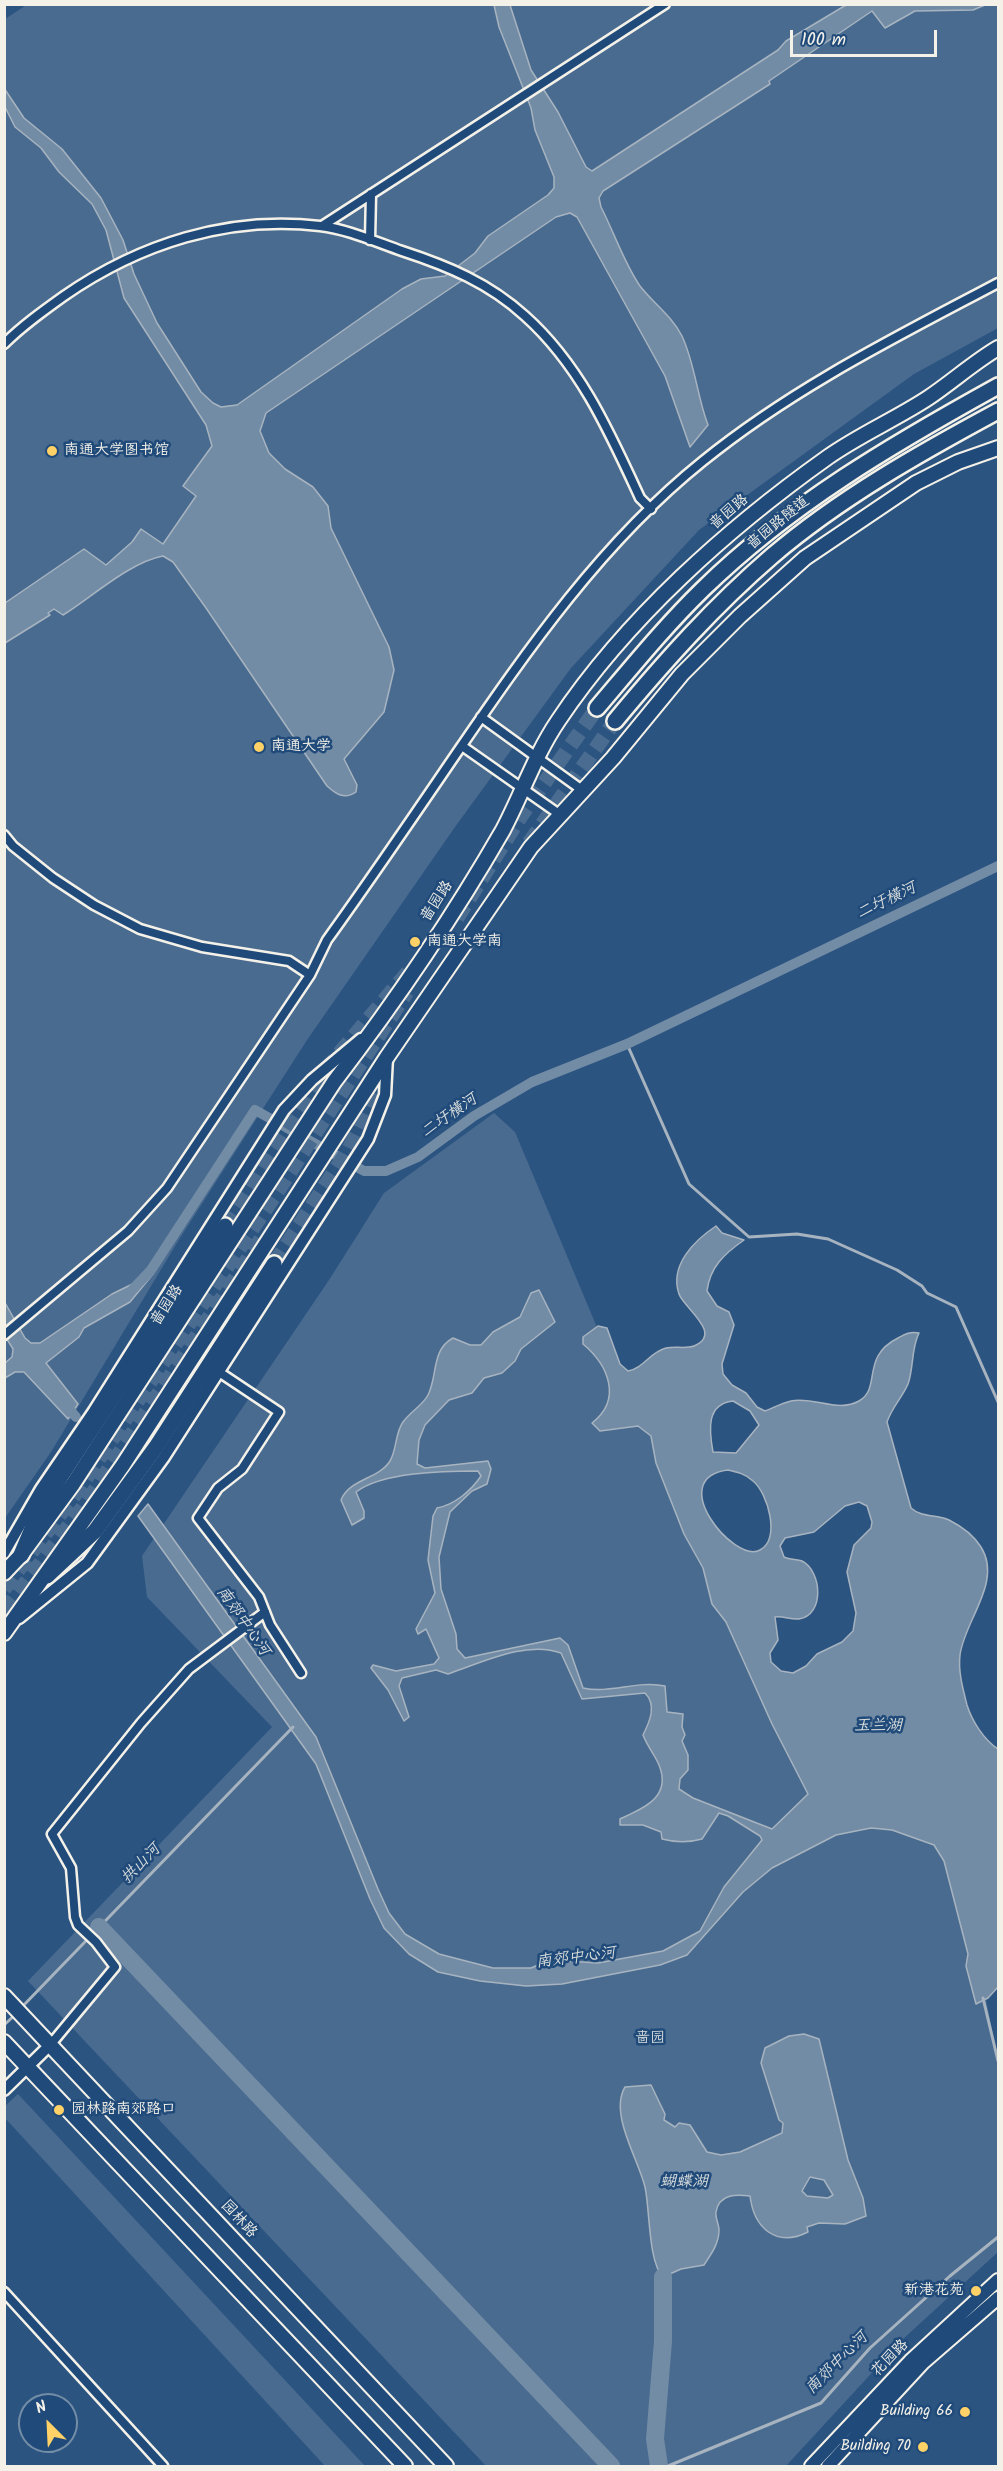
<!DOCTYPE html>
<html>
<head>
<meta charset="utf-8">
<style>
	body { margin:0 }
	#map { position:relative; width:1003px; height:2471px; overflow:hidden; background:#2c5481; font-family:Kalam,sans-serif }
	canvas { display:block }
	.frame { position:absolute; inset:0; border:6px solid #f4f1e8; pointer-events:none }
	.north { position:absolute; left:18px; top:2393px; width:60px; height:60px; box-sizing:border-box; background:#1f4a7a; border:2px solid #748da6; border-radius:50%; rotate:336deg; font-size:16px; font-weight:700; line-height:24px; text-align:center; color:#f4f1e8 }
	.north::after { content:''; display:block; margin:auto; width:21px; height:27px; background:#ffd166; clip-path:polygon(50% 0,100% 100%,50% 72%,0 100%) }
	.scale { position:absolute; left:790px; top:30px; width:147px; height:27px; box-sizing:border-box; border:3px solid #f4f1e8; border-top:0; padding-left:8px; font-size:18px; line-height:21px; white-space:nowrap; color:#f4f1e8; -webkit-text-stroke:4px #1f4a7a; paint-order:stroke }
</style>
</head>
<body>
<div id="map">
<canvas width="1003" height="2471"></canvas>
<div class="frame"></div>
<div class="north">N</div>
<div class="scale">100 m</div>
</div>
<script>
const ctx = document.querySelector('canvas').getContext('2d');
ctx.lineJoin = 'round';
function fill(path, color) {
  ctx.fillStyle = color;
  ctx.fill(path, 'evenodd');
}
function stroke(path, color, width, dash) {
  ctx.strokeStyle = color;
  ctx.lineWidth = width;
  ctx.lineCap = dash ? 'butt' : 'round';
  ctx.setLineDash(dash || []);
  ctx.stroke(path);
}
function write(font, color, halo, rows, align = 'center') {
  ctx.font = font + ' Kalam,"LXGW WenKai TC",sans-serif';
  ctx.lineWidth = 5;
  ctx.setLineDash([]);
  ctx.textBaseline = 'middle';
  ctx.strokeStyle = halo;
  ctx.fillStyle = color;
  for (const [text, x, y, turn = 0] of rows) {
    ctx.save();
    ctx.translate(x, y);
    ctx.rotate((+turn || 0) * Math.PI / 180);
    ctx.textAlign = isNaN(turn) ? turn : align;
    if (halo) ctx.strokeText(text, 0, 0);
    ctx.fillText(text, 0, 0);
    ctx.restore();
  }
}
const green = new Path2D(`
	M28 4 998 5V328L914 374 699 530 571 668 455 827 307 1040 180 1238 51 1452 5 1518V19Z
	M494 1113 515 1132 617 1375 680 1472 788 1728 951 1822 998 2060V2252L903 2339 786 2466H486L28 1981 272 1727 147 1597 142 1556 329 1280 384 1193Z
	M18 2094 365 2466H325L5 2118V2106Z`);
const water = new Path2D(`
	M494 5H510L531 70 558 112 586 167 592 171 778 50 786 41 846 5H985L973 10 915 11 885 28 872 11 769 81 770 84 603 191 599 198 601 207C614 232 624 263 640 286 653 303 672 316 682 336 695 364 697 396 708 425L690 447 665 376 577 217 570 213 556 217 266 413 260 431 269 453 285 469 313 487 328 506 331 528 389 647 394 670 384 712 344 759 357 785 356 792C344 800 336 794 327 786L206 608 173 562 163 556C130 562 92 597 63 615L54 609 48 613 50 615 5 643V603L84 549 106 565 132 542 141 529 163 544 196 496 183 486 212 446 206 425 124 298 106 230 92 204 59 172 41 148 15 127 5 107 4 88 24 118 62 149 101 198 123 240 134 274 157 323 201 392 213 403 221 407 237 405 402 289 421 279 445 276 475 253 488 236 548 195 554 188V177L535 130 531 108 499 27Z
	M716 1226 722 1233 744 1240C724 1254 710 1267 707 1291L717 1306 729 1312 734 1325 722 1364 723 1374 732 1385 746 1393 757 1407 765 1411C773 1408 782 1403 791 1401 813 1396 838 1413 859 1401 882 1388 860 1357 898 1338 905 1334 911 1331 919 1333 911 1349 914 1367 908 1384 902 1398 892 1407 887 1422L911 1508C922 1518 936 1514 949 1520 961 1526 974 1536 981 1547 1003 1582 964 1621 960 1655 958 1672 963 1689 967 1705 972 1721 984 1740 998 1749V1987L988 1998 976 2004 966 1966 968 1954 944 1861 934 1845 892 1830 871 1828 836 1835 772 1868 743 1892 687 1955 660 1965 562 1984 526 1986 480 1981 438 1972 409 1954 384 1928 370 1899 316 1764 138 1516 148 1504 316 1737 378 1889 389 1913 405 1934 439 1954 493 1968H531L550 1960 598 1963 663 1951 700 1931 724 1887 762 1840 760 1836 728 1816 719 1813 702 1839C688 1843 677 1843 662 1839L661 1832 643 1825H620V1819C644 1808 672 1797 659 1765 655 1755 647 1746 643 1735 650 1721 657 1705 645 1693L582 1699 561 1653C526 1640 481 1663 448 1674L436 1670 402 1678 399 1686 409 1717 404 1721 388 1690 371 1668 373 1665 396 1671 434 1664 439 1658 426 1629 418 1634 416 1629 435 1593 428 1560 433 1516 437 1508C454 1505 471 1491 481 1476L478 1471C444 1471 382 1472 356 1492L364 1511V1518L352 1525 341 1500C349 1479 379 1479 390 1461 397 1449 395 1433 403 1422 410 1412 423 1405 428 1395 438 1375 431 1350 453 1338L470 1345H481L493 1332 520 1317 531 1293 539 1290 555 1322 521 1349 515 1361 502 1373 484 1378 472 1393 449 1400 425 1425 419 1440 417 1464 425 1468 488 1461 491 1469 487 1484 472 1491 450 1512 439 1557 441 1589 456 1634 457 1649 465 1658 560 1638 568 1645 583 1688C610 1694 638 1680 665 1686L667 1712 683 1714 682 1727 685 1735 682 1741 688 1755V1770L680 1779 679 1789 693 1798 772 1829 808 1794 772 1724 726 1622 712 1604 703 1568 684 1534 656 1463 651 1436 638 1426 600 1431 592 1423C623 1399 608 1365 583 1344V1337L598 1326 607 1328 620 1364 628 1371C644 1368 650 1352 666 1348 675 1346 686 1349 694 1346 724 1334 683 1307 679 1294 669 1265 695 1240 716 1226ZM733 1401 750 1411 759 1425 736 1453 713 1452C709 1430 706 1404 733 1401ZM728 1470C737 1472 746 1474 753 1481 768 1493 781 1540 760 1550 734 1564 664 1478 728 1470ZM859 1502 867 1506 872 1522 871 1528 854 1545 847 1572 856 1613 853 1631 842 1642 817 1654 806 1666 793 1673 781 1671 771 1662 770 1653 778 1640 775 1617C784 1616 791 1620 799 1619 825 1615 822 1571 802 1561 797 1559 790 1560 784 1557L780 1546 785 1538 814 1532 845 1506Z
	M153 1274 130 1302 84 1328 79 1337 46 1363 78 1404 68 1419 24 1372H15L5 1378V1363L12 1357 13 1349 5 1336 4 1301 25 1338 31 1343H40L112 1294Z
	M804 2034 819 2039 848 2160 863 2198 866 2216 845 2224 819 2223 807 2227 808 2232C776 2248 754 2228 750 2196 736 2194 719 2194 716 2212 715 2218 719 2224 719 2230 719 2244 711 2254 704 2265L681 2269 663 2277C648 2262 650 2209 645 2187 638 2158 609 2114 625 2087L651 2085 665 2114 664 2120 675 2127 679 2123 690 2125 707 2152 721 2155 740 2152 782 2133 783 2123 779 2120 761 2063 765 2048 789 2036ZM810 2177 824 2180 833 2195 828 2198 807 2196 802 2191Z`);
const stream = new Path2D(`
	M627 1044 689 1184 749 1237 797 1234 828 1239 897 1270 922 1286 927 1293 956 1307 998 1402
	M983 1998 998 2061
	M20 2009 293 1727
	M4 2025 16 2014
	M668 2466 821 2403 870 2348 950 2276 998 2237`);
const canal = new Path2D(`
	M133 1289 151 1270 255 1110 364 1171H386L418 1157 474 1116 532 1082 627 1044 998 866
	M63 1402 76 1417`);
const river = new Path2D(`
	M99 1927 611 2466
	M659 2466 655 2439 663 2341V2277`);
const trunkTunnel = new Path2D(`
	M529 843 615 721
	M457 918 521 816 597 708
	M225 1226 322 1074 408 972
	M274 1264 349 1149 389 1067
	M4 1589 76 1493 279 1189 407 992
	M4 1611 87 1502 263 1236`);
const minor = new Path2D(`
	M322 226 665 4
	M370 240 371 194
	M4 344C22 326 43 311 64 296 139 244 228 215 320 226 347 229 376 242 402 251 448 266 489 283 525 316 580 365 610 433 640 498L651 509
	M481 717 582 790
	M462 746 559 814
	M4 835 13 846 53 878 94 905 140 929 202 947 289 961 310 975
	M4 1335 128 1231 167 1188 310 975 327 940C371 879 413 817 456 754 528 649 602 542 703 461 793 388 896 337 998 283
	M219 1372 279 1412 242 1469 218 1488 198 1518 259 1597 270 1625 301 1673
	M51 2044 115 1967 96 1942 78 1925 75 1917 71 1868 52 1834 141 1723 189 1669 265 1612
	M4 2292 163 2466`);
const tertiary = new Path2D(`
	M4 1553 41 1489 94 1411 284 1110 312 1080 361 1039
	M19 1618 87 1563 164 1457 368 1139 385 1095 387 1057
	M4 2090 51 2044`);
const secondary = new Path2D(`
	M811 2466 910 2361 998 2280
	M828 2466 923 2363 998 2298`);
const primary = new Path2D(`
	M4 1573 21 1555 73 1484 334 1082C395 1002 453 917 503 830 522 794 535 755 558 721 626 619 728 528 828 457 859 435 896 419 928 398 952 382 974 362 998 348
	M4 1633 123 1465 387 1057 531 847 613 758 682 674 740 616 805 558 916 483 958 462 998 448
	M4 1996 446 2466
	M4 2042 405 2466`);
const trunk = new Path2D(`
	M597 708C631 668 665 626 703 589 790 504 893 444 998 386
	M615 721C664 662 714 606 772 556 840 498 920 453 998 411
	M21 1555 42 1505 225 1226
	M47 1576 95 1531 156 1447 274 1264`);
const markers = [
	[52,451,6,"#ffd166"],
	[259,747,6,"#ffd166"],
	[415,942,6,"#ffd166"],
	[59,2110,6,"#ffd166"],
	[976,2291,6,"#ffd166"],
	[965,2412,6,"#ffd166"],
	[923,2447,6,"#ffd166"]
];
const poiNames = [
	["南通大学图书馆",64,451],
	["南通大学",271,747],
	["南通大学南",427,942],
	["园林路南郊路口",71,2110],
	["新港花苑",964,2291,"right"],
	["Building 66",953,2412,"right"],
	["Building 70",911,2447,"right"]
];
const streetNames = [
	["啬园路",730,513,-40],
	["啬园路隧道",779,524,-39],
	["啬园路",438,902,-57],
	["啬园路",168,1306,-57],
	["园林路",238,2220,47],
	["花园路",891,2359,-45]
];
const parkNames = [
	["啬园",650,2039]
];
const waterNames = [
	["二圩横河",887,902,-26],
	["二圩横河",450,1117,-35],
	["南郊中心河",242,1622,55],
	["玉兰湖",878,1727],
	["拱山河",142,1865,-46],
	["南郊中心河",576,1959,-7],
	["蝴蝶湖",684,2183],
	["南郊中心河",838,2364,-45]
];
fill(green, '#496b90');
fill(water, '#738ca6');
stroke(water, '#a7b4c0', 1.5);
stroke(stream, '#a7b4c0', 3);
stroke(canal, '#738ca6', 10);
stroke(river, '#738ca6', 18);
stroke(trunkTunnel, '#4a6c90', 15, [15, 8]);
stroke(minor, '#f4f1e8', 13);
stroke(tertiary, '#f4f1e8', 15);
stroke(secondary, '#f4f1e8', 16);
stroke(primary, '#f4f1e8', 18);
stroke(trunk, '#f4f1e8', 20);
stroke(minor, '#1f4a7a', 8);
stroke(tertiary, '#1f4a7a', 10);
stroke(secondary, '#1f4a7a', 12);
stroke(primary, '#1f4a7a', 14);
stroke(trunk, '#1f4a7a', 15);
for (const [x, y, r, color] of markers) {
  const dot = new Path2D();
  dot.arc(x, y, r, 0, 2 * Math.PI);
  ctx.fillStyle = color;
  ctx.fill(dot);
  stroke(dot, '#1f4a7a', 2);
}
write('15px', '#f4f1e8', '#1f4a7a', poiNames, 'left');
write('15px', '#f4f1e8', '#1f4a7a', streetNames);
write('15px', '#dadddb', '#1f4a7a', parkNames);
write('italic 16px', '#dadddb', '#1f4a7a', waterNames);
</script>
</body>
</html>
